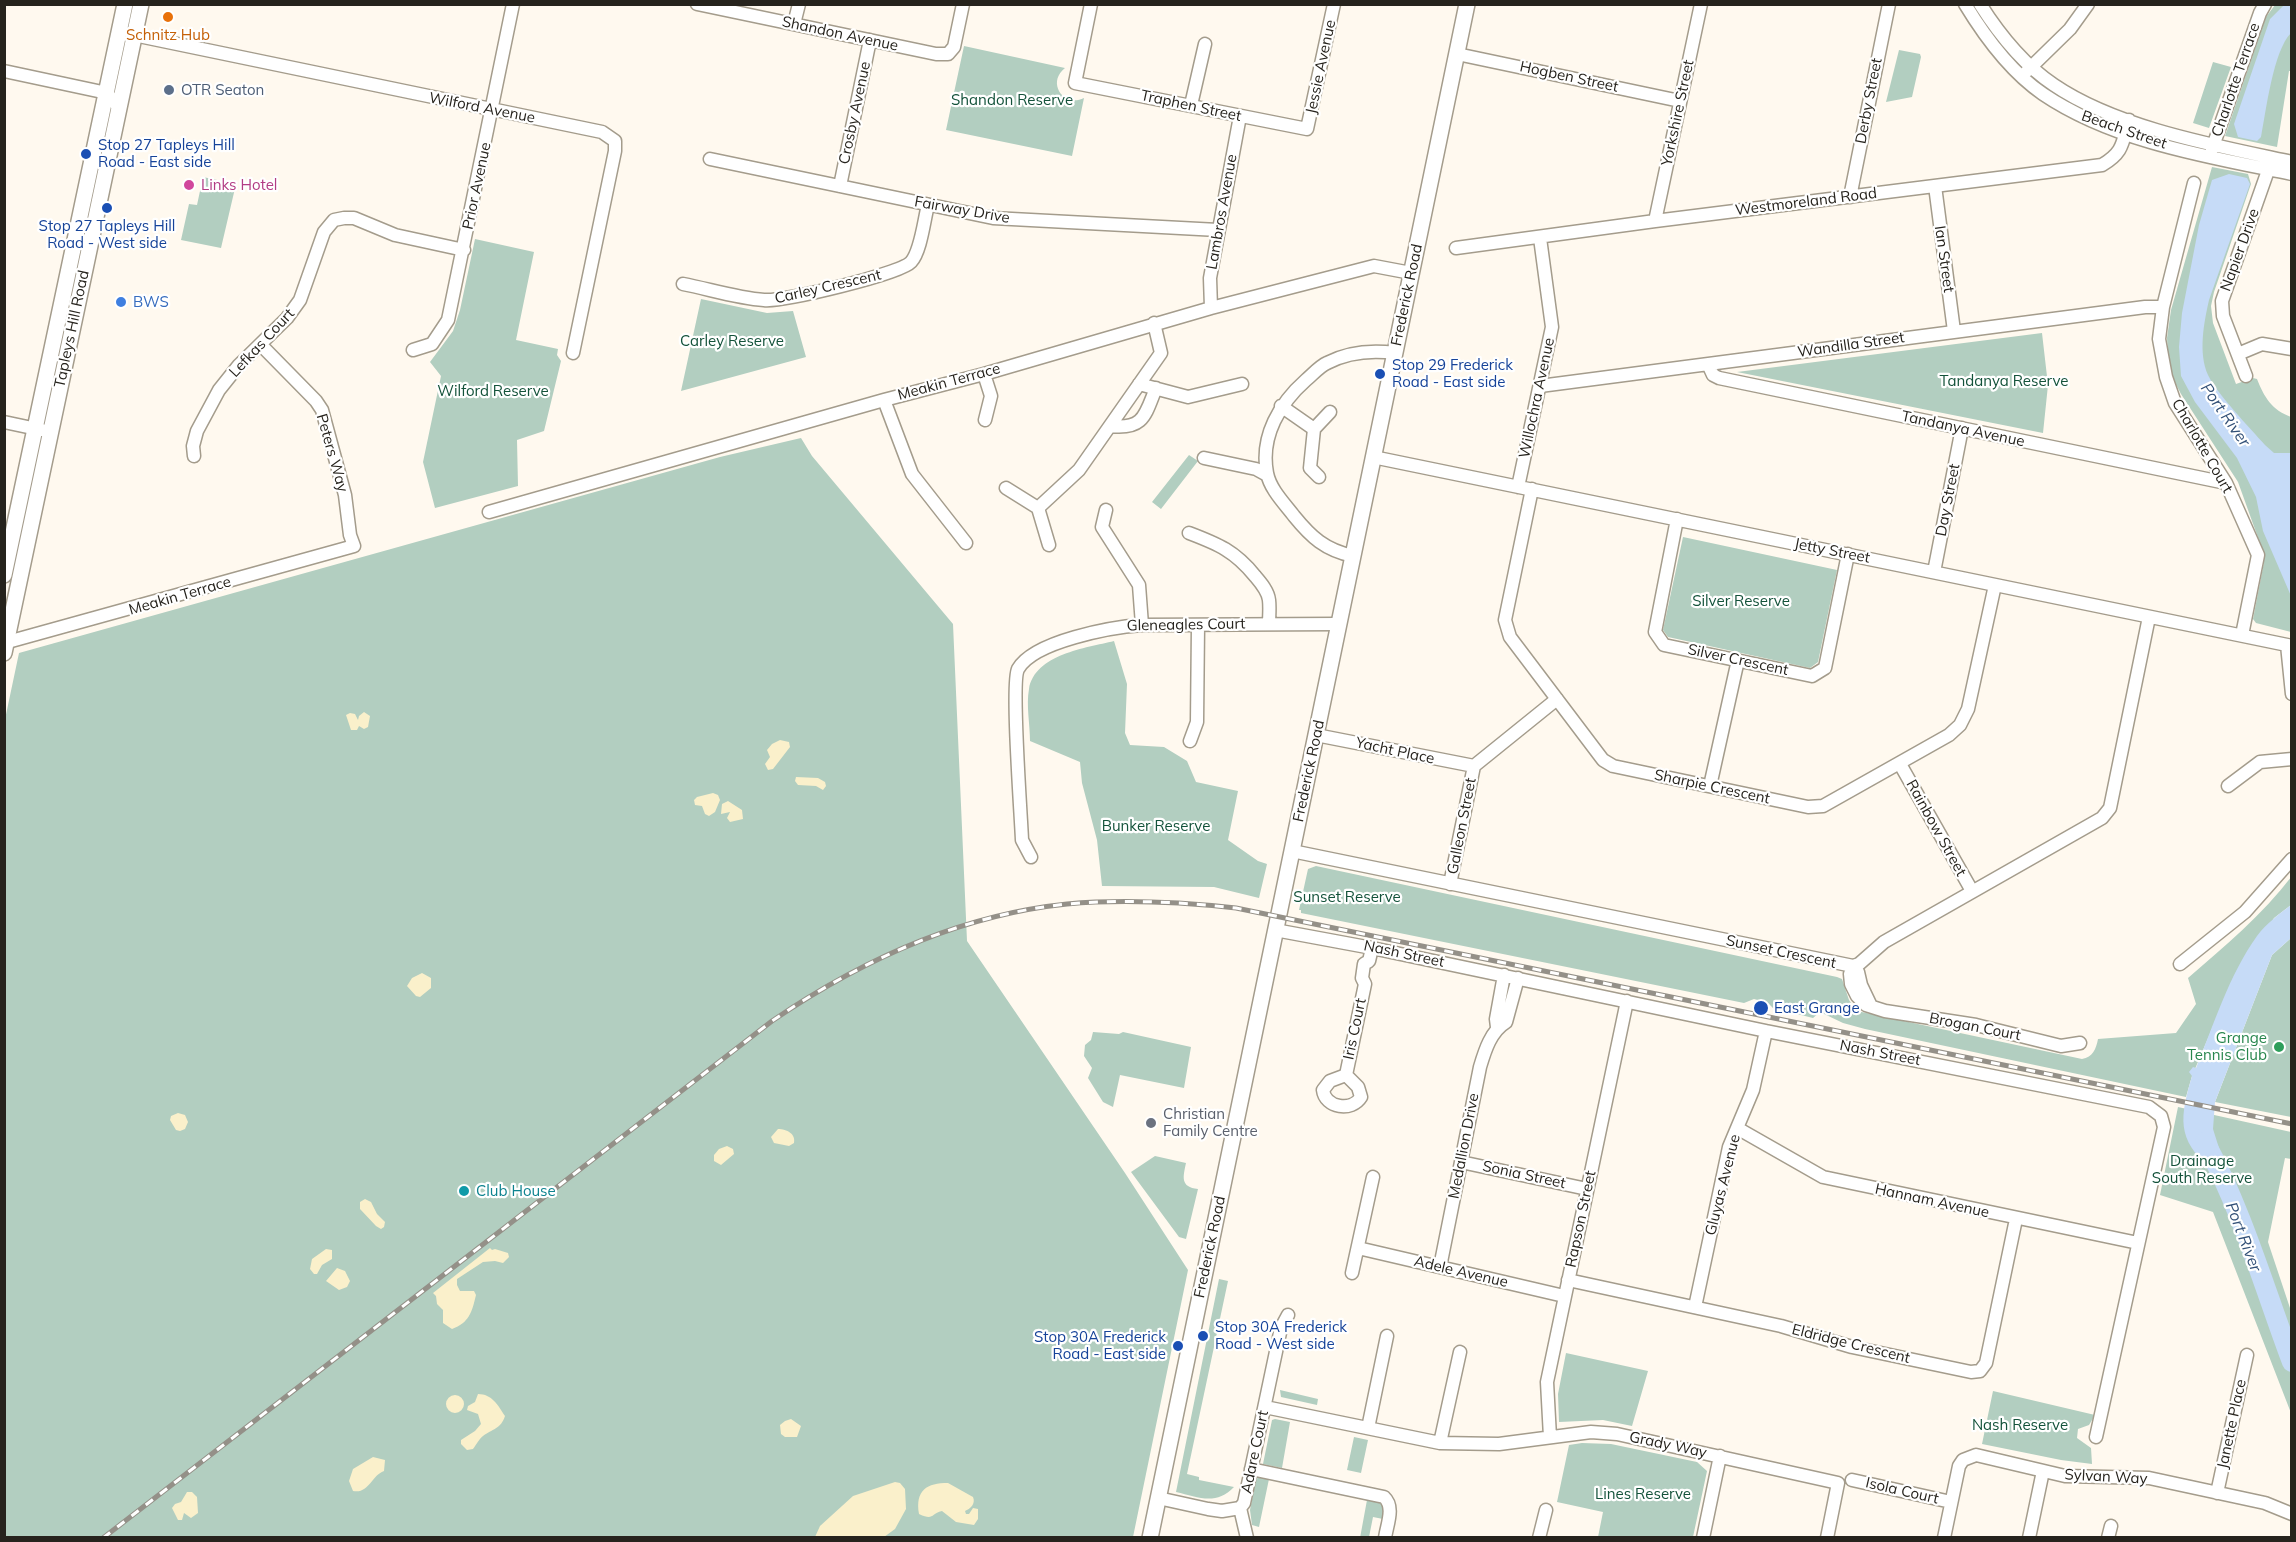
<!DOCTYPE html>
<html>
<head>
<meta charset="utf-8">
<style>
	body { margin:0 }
	#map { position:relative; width:2296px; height:1542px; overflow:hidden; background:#fff9ef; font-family:Mulish,sans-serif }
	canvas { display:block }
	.frame { position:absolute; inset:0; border:6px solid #26231d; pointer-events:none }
</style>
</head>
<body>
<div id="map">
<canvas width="2296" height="1542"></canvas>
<div class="frame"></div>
</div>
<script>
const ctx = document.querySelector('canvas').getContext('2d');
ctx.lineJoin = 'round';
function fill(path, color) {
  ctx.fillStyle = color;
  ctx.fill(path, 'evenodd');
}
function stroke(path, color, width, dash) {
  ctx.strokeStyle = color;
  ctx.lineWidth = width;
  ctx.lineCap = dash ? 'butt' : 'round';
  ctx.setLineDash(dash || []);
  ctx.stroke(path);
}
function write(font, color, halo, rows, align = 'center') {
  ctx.font = font + ' Mulish,sans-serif';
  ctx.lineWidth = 4.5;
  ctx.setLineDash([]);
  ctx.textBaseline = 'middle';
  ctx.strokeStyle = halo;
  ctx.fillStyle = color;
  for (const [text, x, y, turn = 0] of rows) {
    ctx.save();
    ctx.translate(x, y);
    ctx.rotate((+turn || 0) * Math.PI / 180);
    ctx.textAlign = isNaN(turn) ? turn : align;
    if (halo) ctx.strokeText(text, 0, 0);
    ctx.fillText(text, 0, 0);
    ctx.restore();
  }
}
const green = new Path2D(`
	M2275 5H2291V71H2289L2277 147 2225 136 2266 17Z
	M964 46 1065 68C1046 83 1064 108 1084 98L1072 156 946 130Z
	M1899 50 1920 54 1921 57 1912 97 1886 102Z
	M2213 62 2231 67 2209 128 2193 123Z
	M2212 167 2248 174 2251 184 2214 292 2211 306 2213 323 2236 384 2253 378 2257 379C2264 397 2272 410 2291 417V632L2256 623 2253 619 2264 562 2261 546 2238 482 2181 394 2169 371 2167 338 2171 310Z
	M203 177 236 184 221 248 181 240 189 204 197 205Z
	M475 239 534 252 516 340 558 349 557 355 561 361 544 431 517 440 518 486 435 508 423 462 441 376 430 362 453 331 460 310Z
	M701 299 767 313 793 311 806 357 681 391Z
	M2042 333 2048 385 2043 433 1737 372Z
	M801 438 812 456 953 624 967 941 1125 1173 1188 1270 1133 1537 5 1538 4 724 19 653 720 457Z
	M1189 455 1198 461 1161 509 1152 502Z
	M1683 537 1837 570 1818 662 1810 668 1668 637 1663 630Z
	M1114 641 1127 684 1125 733 1130 745 1164 747 1187 761 1196 782 1238 791 1228 840 1258 861 1267 864 1259 898 1214 887 1102 886 1097 840 1082 783 1080 762 1030 741C1030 724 1026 705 1029 689 1035 654 1086 648 1114 641Z
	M1316 866 1837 977 1842 979 1849 1000 1857 1011 2082 1059C2093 1057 2096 1049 2098 1039L2176 1033 2196 1004 2188 978C2225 946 2262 915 2292 876L2291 905 2274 918 2223 1003 2192 1076 2186 1097 1865 1029 1843 1023 1820 1012 1813 1018 1773 1008 1768 1003 1754 999 1744 1003 1301 913V910H1299L1308 869Z
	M2291 938V1117L2215 1102 2272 955Z
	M1093 1032 1119 1034 1123 1032 1191 1047 1184 1088 1120 1075 1113 1107 1103 1102 1088 1078 1092 1068 1084 1056 1085 1045 1091 1040Z
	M2178 1107 2291 1132V1159L2285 1158 2268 1242 2291 1311V1413L2213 1212 2160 1195Z
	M1155 1156 1186 1163C1183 1177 1180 1187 1198 1189L1186 1239 1179 1237 1131 1172Z
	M1219 1279 1228 1281 1187 1474 1199 1477V1480L1234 1487C1216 1506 1198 1497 1176 1492Z
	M1566 1353 1648 1371 1632 1426 1603 1420 1559 1422 1558 1394Z
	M1280 1390 1318 1399 1317 1405 1281 1397Z
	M1993 1391 2095 1415 2089 1425 2078 1429 2077 1438 2091 1448 2092 1464 2061 1460 1982 1444Z
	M1275 1419 1290 1422 1282 1468 1263 1464 1272 1420Z
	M1354 1437 1368 1440 1361 1473 1347 1470Z
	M1582 1443 1611 1444 1697 1462 1707 1471 1693 1537H1598L1603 1512 1557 1502 1569 1445Z
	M1259 1477 1269 1479 1259 1527 1252 1525 1250 1510 1256 1479Z
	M1367 1500 1383 1503 1386 1508 1383 1519 1373 1517 1369 1537 1360 1538Z`);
const sand = new Path2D(`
	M364 712 370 716 368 727 364 729 359 726 357 730H351L346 715 350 713 355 714 358 720 359 716Z
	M780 740 789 742 790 747 773 769 768 770 765 764 770 757 767 750 772 744Z
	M796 777 818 778 825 782 826 786 823 790 816 786 798 785 795 781Z
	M713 793 718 795 720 800 715 812 709 816 705 814 702 806 695 805 694 800 697 797Z
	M728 801 742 810 743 819 730 822 727 818 730 812 721 814 722 804Z
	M422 973 431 978V988L420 997 416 996 407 986 412 978Z
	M178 1113 185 1115 188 1122 185 1129 180 1131 176 1130 170 1120 171 1116Z
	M778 1129C787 1129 796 1134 794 1143L789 1146 774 1143 771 1137Z
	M727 1146 733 1149 734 1154 721 1165 714 1161V1155L719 1149Z
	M365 1199 371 1202 377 1214 385 1222 384 1227 381 1229 376 1226 360 1209V1202Z
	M490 1248 492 1250 495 1249 508 1253 509 1257 503 1263 495 1261 483 1262 457 1279V1285L460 1291H474L476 1295C472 1312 469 1323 452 1329L443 1323V1310L437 1304 436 1296 433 1293Z
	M326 1249 332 1250V1259L322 1265 317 1274H314L310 1269 312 1259Z
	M337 1268 345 1271 350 1281 347 1287 339 1290 326 1281Z
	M478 1394C492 1394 498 1405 505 1416 501 1429 492 1429 483 1436 479 1439 476 1445 473 1449L467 1450 461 1444V1440L475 1431 481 1424 478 1414 467 1410 468 1406 475 1402Z
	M446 1404a9 9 0 1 1 18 0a9 9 0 1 1-18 0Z
	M791 1419 801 1426 797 1437H785L781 1434 780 1425 785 1421Z
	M373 1457 385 1460 384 1471C371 1476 369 1494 353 1491L349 1481 353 1469Z
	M895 1482 900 1483 905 1489 906 1509 895 1529 884 1537H815L820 1526 853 1496Z
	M948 1483 973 1497C976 1504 970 1509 965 1511L966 1514H969L973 1508 978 1509V1519L974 1525 956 1522 942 1511C930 1514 934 1521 919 1514 915 1490 927 1483 948 1483Z
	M187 1492H192L197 1497 198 1513 191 1518 184 1513 182 1520H178L172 1508 175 1504 181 1502Z`);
const water = new Path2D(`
	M2285 4 2291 5V33C2273 51 2266 112 2261 137L2257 141 2238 137 2234 124 2270 19Z
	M2229 174 2247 178 2250 184 2209 300C2204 322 2198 353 2208 375 2217 394 2250 428 2265 445L2274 453H2291V596L2263 531 2256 497 2237 458 2195 402 2181 376 2179 347 2182 313 2199 225 2212 180Z
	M2291 905V938L2272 955 2215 1102 2213 1129 2224 1164 2211 1169C2176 1139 2180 1117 2192 1076L2189 1072 2193 1067 2196 1068C2214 1024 2229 975 2257 936 2266 924 2279 914 2291 905Z`);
const river = new Path2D(`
	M2205 1142C2242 1210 2265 1290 2292 1362`);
const minor = new Path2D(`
	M697 4 936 54H948L954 47 963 4
	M1091 4 1075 83 1307 129 1334 4
	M1965 4C1985 37 2011 72 2043 94 2114 142 2209 157 2292 174
	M1980 4C1999 34 2024 65 2054 85 2117 128 2217 146 2292 162
	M794 24 799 4
	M134 35 602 132 615 141V151L573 353
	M1457 54 1680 101
	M4 71 107 93 119 108
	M2027 71 2070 29 2088 4
	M1191 105 1205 44
	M2212 149 2260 13 2265 4
	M710 159 993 218 1218 230
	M2194 183 2163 307 2159 339 2166 377 2175 403 2226 483 2258 555 2242 635
	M840 186 870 40
	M1935 186 1954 331
	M1850 197 1889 4
	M1655 221 1701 4
	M1456 248 1655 221 2102 165C2124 152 2122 143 2129 120
	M683 284C709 289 737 298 764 300 783 302 900 274 911 262 921 251 924 220 928 205
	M1211 308 1210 278 1240 116
	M413 350 432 344 448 320 513 4
	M2238 354 2262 344 2292 349
	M1708 364 1713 375 1719 378 2226 483
	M984 374 991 396 985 420
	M2246 376 2223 316 2222 301 2271 162
	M1139 384 1188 397 1242 384
	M1540 386 2145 307H2163
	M884 400 912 474 966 543
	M1281 406 1314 429 1310 468 1319 477
	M4 422 51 432
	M1110 426C1144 430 1145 415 1156 388
	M1314 429 1330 412
	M194 456 193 446 197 431 219 390 239 365 287 318 300 300 324 232 334 220 344 218H354L395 235 464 250
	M1373 457 2292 646
	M1204 458 1256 469 1267 475
	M1518 487 1552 327 1540 238
	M1006 488 1038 508 1049 545
	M1532 489 1505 620 1510 637 1603 760 1613 766 1808 807 1823 806 1949 735 1960 725 1968 709 1995 585
	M1038 508 1079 470 1161 353 1154 323
	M1106 510 1102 527 1139 585 1142 625
	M489 512 884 400 984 374 1211 308 1374 266 1411 273
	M1677 519 1655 632 1664 645 1812 676 1825 668 1848 554
	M1189 533C1218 544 1235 551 1255 576 1261 583 1268 591 1269 600 1270 608 1269 616 1269 624
	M1353 556C1325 550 1311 537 1294 516 1284 503 1270 489 1267 473 1260 436 1280 403 1306 380 1313 374 1320 366 1327 363 1348 352 1372 350 1395 353
	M1934 572 1962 428
	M4 643 354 546 350 535 345 495 322 410 316 401 261 345
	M2287 645 2292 694
	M1316 735 1474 766
	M1190 741 1197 722 1198 626
	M1900 764 1972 891
	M1710 786 1738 660
	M2228 786 2260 762 2292 759
	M1292 851 1853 966 1859 964 1884 942 2102 818 2110 808 2149 617
	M1031 857 1022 840C1021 815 1011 683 1018 669 1034 641 1112 627 1142 625L1338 624
	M1450 884 1474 766 1557 699
	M1275 930 1372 948 1766 1031 2149 1107 2161 1116 2164 1127 2096 1437
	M2180 964 2245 912 2292 859
	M1871 1006 1861 985 1858 972 1853 966 1850 974 1851 984 1857 996 1866 1005 1885 1011 1976 1025 2061 1046 2080 1043
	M1497 1027 1496 1019 1504 975
	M1346 1075 1365 984 1362 978 1364 964 1369 961 1372 948
	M1346 1075 1358 1087 1361 1097C1352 1112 1325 1108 1323 1090L1330 1081Z
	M1737 1128 1823 1177 2138 1243
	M1461 1162 1587 1189
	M1358 1248 1564 1296
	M1440 1267 1480 1067C1485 1050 1491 1031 1506 1022L1518 978
	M1352 1273 1373 1177
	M1568 1280 1781 1326 1852 1347 1971 1372 1980 1371 1986 1363 2016 1219
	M1695 1307 1729 1147 1753 1090 1766 1031
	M1265 1407 1440 1443 1499 1444 1591 1432 1617 1434 1838 1483 1827 1538
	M1368 1428 1387 1336
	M1550 1437 1547 1382 1627 1001
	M1440 1443 1460 1352
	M1251 1469 1384 1497C1395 1507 1387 1524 1385 1538
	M1852 1480 1951 1502
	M2217 1493 2247 1355
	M1158 1498 1208 1509 1222 1511 1240 1508 1244 1503 1281 1328 1288 1315
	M1240 1508 1247 1538
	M1539 1538 1546 1510
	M1703 1538 1720 1456
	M1944 1538 1959 1466 1963 1460 1976 1455 2065 1476 2149 1478 2265 1503 2292 1514
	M2029 1538 2043 1471
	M2108 1538 2111 1526`);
const major = new Path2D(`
	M4 575 125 4
	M4 653 141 4
	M1150 1538 1467 4`);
const rail = new Path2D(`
	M103 1538 772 1021C860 961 960 915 1067 904 1124 899 1180 902 1236 908L2292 1124`);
const markers = [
	[168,17,6,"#e8710a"],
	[169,90,6,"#5c6f8a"],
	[86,154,6,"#1a4fb4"],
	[189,185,6,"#d1479c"],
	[107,208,6,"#1a4fb4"],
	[121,302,6,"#3f7fe0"],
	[1380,374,6,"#1a4fb4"],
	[1761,1008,8,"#1a4fb4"],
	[2279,1047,6,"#2e9e5b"],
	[1151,1123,6,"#6b7280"],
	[464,1191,6,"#0f9aa8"],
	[1203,1336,6,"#1a4fb4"],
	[1178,1346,6,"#1a4fb4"]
];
const streetNames = [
	["Shandon Avenue",840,34,12],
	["Jessie Avenue",1321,67,-78],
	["Hogben Street",1569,77,12],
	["Charlotte Terrace",2236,80,-71],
	["Derby Street",1869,101,-79],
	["Traphen Street",1191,106,12],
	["Wilford Avenue",482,108,11],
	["Crosby Avenue",855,113,-78],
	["Yorkshire Street",1678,113,-78],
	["Beach Street",2124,130,19],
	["Prior Avenue",477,186,-78],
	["Westmoreland Road",1806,202,-7],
	["Fairway Drive",962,210,10],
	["Lambros Avenue",1222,212,-80],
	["Napier Drive",2240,250,-70],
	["Ian Street",1944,259,82],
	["Carley Crescent",828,287,-13],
	["Frederick Road",1407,295,-78],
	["Tapleys Hill Road",72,329,-78],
	["Lefkas Court",262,343,-47],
	["Wandilla Street",1851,345,-8],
	["Meakin Terrace",949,382,-15],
	["Willochra Avenue",1537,398,-78],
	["Tandanya Avenue",1963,429,12],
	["Charlotte Court",2202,446,60],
	["Peters Way",332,453,74],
	["Day Street",1948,500,-79],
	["Jetty Street",1832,551,11],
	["Meakin Terrace",180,596,-16],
	["Gleneagles Court",1186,625,-1],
	["Silver Crescent",1738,660,12],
	["Yacht Place",1395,751,12],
	["Frederick Road",1309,771,-78],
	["Sharpie Crescent",1712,787,12],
	["Galleon Street",1462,826,-79],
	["Rainbow Street",1936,828,61],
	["Sunset Crescent",1781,952,12],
	["Nash Street",1404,954,12],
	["Brogan Court",1975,1027,11],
	["Iris Court",1355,1029,-78],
	["Nash Street",1880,1053,11],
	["Medallion Drive",1464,1146,-79],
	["Sonia Street",1524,1175,12],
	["Gluyas Avenue",1723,1185,-76],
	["Hannam Avenue",1932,1201,12],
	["Rapson Street",1581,1219,-78],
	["Frederick Road",1210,1247,-78],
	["Adele Avenue",1461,1272,13],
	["Eldridge Crescent",1851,1344,14],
	["Janette Place",2232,1424,-78],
	["Grady Way",1668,1445,12],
	["Adare Court",1255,1452,-78],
	["Sylvan Way",2106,1477,3],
	["Isola Court",1902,1491,13]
];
const foodNames = [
	["Schnitz Hub",168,35]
];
const serviceNames = [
	["OTR Seaton",181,90]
];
const parkNames = [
	["Shandon Reserve",1012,100],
	["Carley Reserve",732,341],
	["Tandanya Reserve",2004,381],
	["Wilford Reserve",493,391],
	["Silver Reserve",1741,601],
	["Bunker Reserve",1156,826],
	["Sunset Reserve",1347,897],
	["Drainage",2202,1161],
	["South Reserve",2202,1178],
	["Nash Reserve",2020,1425],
	["Lines Reserve",1643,1494]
];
const transitNames = [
	["Stop 27 Tapleys Hill",98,145],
	["Road - East side",98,162],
	["Stop 27 Tapleys Hill",107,226,"center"],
	["Road - West side",107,243,"center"],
	["Stop 29 Frederick",1392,365],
	["Road - East side",1392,382],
	["East Grange",1774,1008],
	["Stop 30A Frederick",1215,1327],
	["Road - West side",1215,1344],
	["Stop 30A Frederick",1166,1337,"right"],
	["Road - East side",1166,1354,"right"]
];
const hotelNames = [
	["Links Hotel",201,185]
];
const shopNames = [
	["BWS",133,302]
];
const leisureNames = [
	["Grange",2267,1038],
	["Tennis Club",2267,1055]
];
const worshipNames = [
	["Christian",1163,1114],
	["Family Centre",1163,1131]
];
const cultureNames = [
	["Club House",476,1191]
];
const waterNames = [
	["Port River",2225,415,55],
	["Port River",2243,1237,69]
];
fill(green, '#b2cec0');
fill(sand, '#faf0cb');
fill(water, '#c6dbf7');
stroke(river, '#c6dbf7', 20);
stroke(minor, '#a49c8c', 15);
stroke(major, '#a49c8c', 18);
stroke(minor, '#fff', 12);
stroke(major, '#fff', 15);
stroke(rail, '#949088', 5);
stroke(rail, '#fff', 3, [9]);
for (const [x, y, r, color] of markers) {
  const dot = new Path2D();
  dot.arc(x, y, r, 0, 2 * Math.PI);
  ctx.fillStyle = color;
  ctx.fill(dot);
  stroke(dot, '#fff', 2);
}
write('15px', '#26231d', '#fff', streetNames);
write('15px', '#c56008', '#fff', foodNames);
write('15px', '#4e5e75', '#fff', serviceNames, 'left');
write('15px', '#13523a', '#fff', parkNames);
write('15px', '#164399', '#fff', transitNames, 'left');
write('15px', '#b23c85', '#fff', hotelNames, 'left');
write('15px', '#366cbe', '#fff', shopNames, 'left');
write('15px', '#27864d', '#fff', leisureNames, 'right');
write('15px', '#5b616d', '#fff', worshipNames, 'left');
write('15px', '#0d838f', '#fff', cultureNames, 'left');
write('italic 16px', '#325077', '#fff', waterNames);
</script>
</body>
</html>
